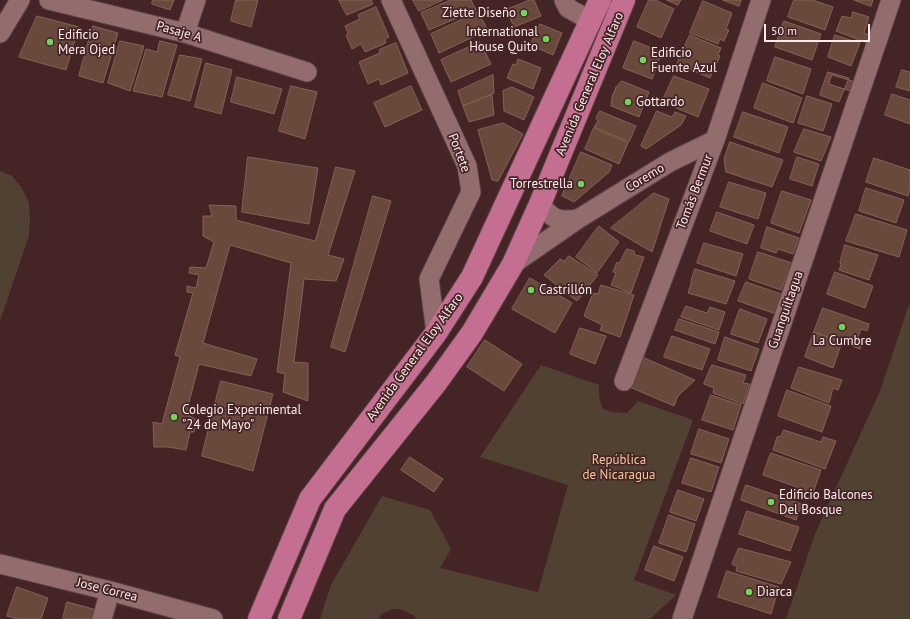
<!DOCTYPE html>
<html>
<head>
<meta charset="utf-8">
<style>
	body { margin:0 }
	#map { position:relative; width:910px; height:619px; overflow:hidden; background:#452426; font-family:"PT Sans",sans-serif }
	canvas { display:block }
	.scale { position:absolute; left:764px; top:24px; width:106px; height:18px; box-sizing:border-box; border:2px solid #fdebeb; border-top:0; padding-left:5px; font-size:12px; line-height:14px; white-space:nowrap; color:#fdebeb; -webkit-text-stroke:3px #452426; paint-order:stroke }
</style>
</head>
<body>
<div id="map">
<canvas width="910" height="619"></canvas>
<div class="scale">50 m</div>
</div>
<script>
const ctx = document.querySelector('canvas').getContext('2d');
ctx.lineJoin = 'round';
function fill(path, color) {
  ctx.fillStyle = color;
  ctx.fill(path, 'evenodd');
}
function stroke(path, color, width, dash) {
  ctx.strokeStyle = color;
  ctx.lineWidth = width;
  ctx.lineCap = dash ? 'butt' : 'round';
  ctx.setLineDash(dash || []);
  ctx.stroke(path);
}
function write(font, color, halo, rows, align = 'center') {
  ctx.font = font + ' "PT Sans",sans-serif';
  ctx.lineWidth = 3.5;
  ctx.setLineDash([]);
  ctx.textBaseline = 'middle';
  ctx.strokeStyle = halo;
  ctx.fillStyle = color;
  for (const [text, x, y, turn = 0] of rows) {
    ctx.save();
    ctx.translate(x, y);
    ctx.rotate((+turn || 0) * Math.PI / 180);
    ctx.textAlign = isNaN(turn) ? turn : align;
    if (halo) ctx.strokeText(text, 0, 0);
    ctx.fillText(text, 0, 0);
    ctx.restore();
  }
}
const green = new Path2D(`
	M0 171 12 176 22 188 29 203 30 218 29 236 0 321Z
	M910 302V619H786L815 534 880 391Z
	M541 365 599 385V397L603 409 612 412 627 413 638 401 693 420 634 580 676 595 650 619H416L415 616C399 608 396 606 380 615L379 619H320L331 585 382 496 430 510 451 549 440 568 538 592 568 485 480 457Z`);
const building = new Path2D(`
	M153 0H174L170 10 152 4Z
	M236 0H258L251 27 231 21Z
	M339 0H371L373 4 347 15Z
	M413 0H443L419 11Z
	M451 0H471L476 10 429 30 421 13Z
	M530 0H534L541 16 514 27 506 10Z
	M649 0H655L674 9 661 38 637 27Z
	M667 0H681L678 5Z
	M723 0H741L739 6Z
	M794 0H812L833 7 825 30 788 17Z
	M854 0H873L871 6Z
	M703 1 732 13 726 29 729 30 724 41 720 39 718 44 690 33Z
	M376 7 389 37 385 39 386 43 365 52 361 44 352 49 346 35 348 33 345 26 360 19 358 15Z
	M478 12 488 30 439 53 431 34Z
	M853 12 869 17 864 33 870 35 867 43 836 31 842 16 851 18Z
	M37 16 79 27 66 70 19 57Z
	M784 21 821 34 812 60 775 47Z
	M540 24 562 33 553 55 530 45Z
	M93 26 118 33 103 83 79 76Z
	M690 35 721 48 718 55 720 56 710 78 677 64Z
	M835 35 860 43 851 66 828 57Z
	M120 41 144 46 130 91 108 83Z
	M160 41 177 45 162 97 133 91 146 49 157 52Z
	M634 41 662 52 652 79 623 68Z
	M480 42 491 64 451 82 441 60Z
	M396 43 408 73 381 85 379 79 368 84 359 62 380 53 379 50Z
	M180 55 202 59 190 101 168 95Z
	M775 57 811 69 803 94 767 81Z
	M518 59 541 68 533 89 507 78 513 64 516 65Z
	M206 63 232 70 221 114 195 107Z
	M902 70 910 72V91L896 87Z
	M828 72 849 78 839 102 820 95Z
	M493 75 494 93 463 106 458 91Z
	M832 75 856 82 853 92 829 84Z
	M674 76 709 89 698 117 662 102Z
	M237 77 282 89 274 114 231 102Z
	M622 81 649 92 639 117 611 106 612 97 616 87Z
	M763 83 802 98 793 123 754 108Z
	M291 86 317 92 305 139 279 131Z
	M411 86 422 110 385 127 374 103Z
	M512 87 534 97 524 120 504 111 503 91Z
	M892 94 910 100V124L885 115Z
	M492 95 494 115 469 122 463 106Z
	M807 96 832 104 823 131 798 123Z
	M600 111 636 126 629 142 594 127 598 121 596 118Z
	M657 111 672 117 675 112 686 116 681 125 646 149 641 146Z
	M743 112 788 127 779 153 734 137Z
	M503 123 523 134 498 181 492 180 478 130Z
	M594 128 628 143 619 164 585 149Z
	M804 129 831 137 821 161 794 152Z
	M730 142 783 160 772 187 726 172 724 160Z
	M581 152 612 165 609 172 574 202 562 196Z
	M248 157 318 168 309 224 242 212Z
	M797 157 819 164 812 186 790 179Z
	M874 158 910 170V190L908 196 866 182Z
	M336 167 355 171 328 255 344 259 336 281 304 279 294 362 308 363V401L283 392 285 374 277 372 291 263 230 245 203 343 257 359 251 376 199 364 186 414 197 420 194 432H190L186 450 168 447H154L153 422 162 424 180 357 175 355 193 293 187 292V286L196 288 199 275 189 273 190 267 206 268 214 242 203 236V216H212L209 205 236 206V220L315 241Z
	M729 182 766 193 758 219 720 207Z
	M866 188 904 200 896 223 859 211Z
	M782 191 811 200 799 233 771 223Z
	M654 193 669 199 652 252 611 228Z
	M373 196 391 201 345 352 331 347Z
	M717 212 754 225 747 244 710 231Z
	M856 214 907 230 899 257 846 241Z
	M599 226 619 242 597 273 576 257Z
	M767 227 799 238 793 254 778 249 776 253 761 248Z
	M704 243 743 254 736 276 697 263Z
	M845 245 878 255 869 280 839 270 841 265 840 262Z
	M627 249 634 251 635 255 644 257 631 293 611 285 616 273 613 272 617 262 619 263Z
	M758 252 792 263 781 290 749 279Z
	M569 256 598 275 577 301 544 275 560 259 564 261Z
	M695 269 735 281 726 304 688 293 691 284V281Z
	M835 272 873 286 865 308 827 294Z
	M530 278 572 303 555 333 512 309Z
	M746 282 784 295 776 314 738 301Z
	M601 285 634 295 620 337 600 330 602 325 584 316 593 293 598 294Z
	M686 306 707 313 710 307 725 312 719 330 681 317Z
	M823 308 869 324 867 331 861 329 858 337 864 339 860 349 814 332Z
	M740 309 767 319 758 343 731 334Z
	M679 319 719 332 715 344 675 330Z
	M580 328 606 336 595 364 570 354Z
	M814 332 842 342 833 368 805 357Z
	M672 336 710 349 702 370 664 357Z
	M725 337 759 349 751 371 718 360Z
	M485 340 522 364 504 391 467 367Z
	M642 357 695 380 678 396 674 406 632 388Z
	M712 365 746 375 743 383 750 384 743 404 713 393 714 388 704 384Z
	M799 367 842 380 838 390 833 388 829 403 791 388Z
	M221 381 273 394 253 471 202 456Z
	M787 390 831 406 822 432 778 416Z
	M711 395 741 405 733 430 702 420Z
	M699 429 729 439 721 463 691 454Z
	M784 430 821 442 823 437 836 441 825 469 773 450 777 437 781 436Z
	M771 453 821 470 813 493 763 475Z
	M410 457 443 479 434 492 401 470Z
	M691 458 719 467 711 492 682 483Z
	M746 485 802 504 796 520 741 500Z
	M678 490 704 499 696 521 670 512Z
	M747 511 799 527 790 551 739 534Z
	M669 515 695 524 686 552 659 543Z
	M654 546 683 557 674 581 645 570Z
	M739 548 791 562 781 584 736 571 737 567 732 564Z
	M727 571 779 587 771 614 718 597Z
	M17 587 48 598 41 619H18L7 616Z
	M67 602 97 610 94 619H63Z`);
const minor = new Path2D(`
	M49 0 185 33 307 72
	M391 0 467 166 471 192 429 279 436 333
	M564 0 568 8 591 21
	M0 33 20 0
	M185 33 196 0
	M540 204C552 219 558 222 578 219
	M513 264 578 219 670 162 715 140
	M624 381 715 140 761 0
	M0 564 110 591 213 619
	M102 619 110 591
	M682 619 891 0`);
const major = new Path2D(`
	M259 619 310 499 436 333 472 277 600 0
	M289 619 335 509 436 383 472 333 513 264 540 204 624 0`);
const markers = [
	[524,13,4,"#72d25d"],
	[546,39,4,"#72d25d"],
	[50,42,4,"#72d25d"],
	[643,60,4,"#72d25d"],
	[628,102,4,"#72d25d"],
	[581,184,4,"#72d25d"],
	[531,290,4,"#72d25d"],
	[842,327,4,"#72d25d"],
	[174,417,4,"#72d25d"],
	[771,502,4,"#72d25d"],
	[749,592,4,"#72d25d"]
];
const poiNames = [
	["Ziette Diseño",516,13,"right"],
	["International",538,32,"right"],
	["House Quito",538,47,"right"],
	["Edificio",58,35],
	["Mera Ojed",58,50],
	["Edificio",651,53],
	["Fuente Azul",651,68],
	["Gottardo",636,102],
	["Torrestrella",573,184,"right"],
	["Castrillón",539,290],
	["La Cumbre",842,341,"center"],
	["Colegio Experimental",182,410],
	["\"24 de Mayo\"",182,425],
	["Edificio Balcones",779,495],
	["Del Bosque",779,510],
	["Diarca",757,592]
];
const streetNames = [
	["Pasaje A",179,32,15],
	["Avenida General Eloy Alfaro",590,84,-67],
	["Portete",459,153,69],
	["Coremo",645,178,-31],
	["Tomás Bermur",695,192,-69],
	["Guanguiltagua",786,310,-71],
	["Avenida General Eloy Alfaro",415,357,-54],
	["Jose Correa",107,590,14]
];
const parkNames = [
	["República",619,460],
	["de Nicaragua",619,475]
];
fill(green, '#514133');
fill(building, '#6a493d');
stroke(building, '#846255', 1);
stroke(minor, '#5d4244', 21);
stroke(major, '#5d4244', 24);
stroke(minor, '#936c6e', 19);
stroke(major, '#c46f92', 22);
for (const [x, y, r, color] of markers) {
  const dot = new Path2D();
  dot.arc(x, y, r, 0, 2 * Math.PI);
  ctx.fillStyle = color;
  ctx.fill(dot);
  stroke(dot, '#452426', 1.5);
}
write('13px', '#fdebeb', '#452426', poiNames, 'left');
write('13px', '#fdebeb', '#452426', streetNames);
write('13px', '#f5c89c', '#452426', parkNames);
</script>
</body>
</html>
